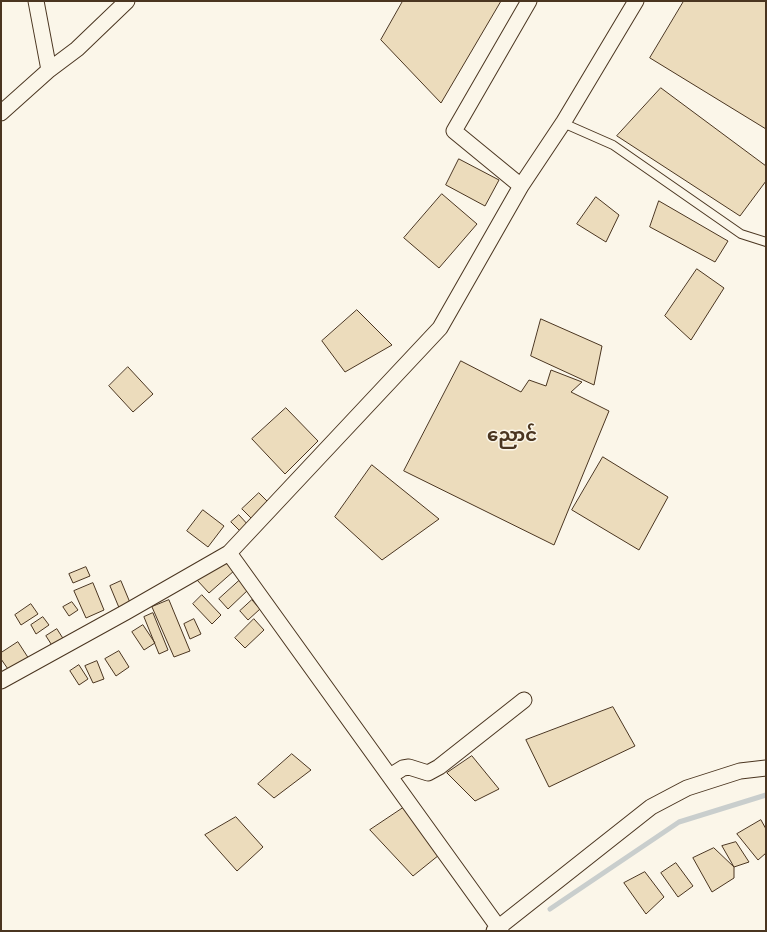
<!DOCTYPE html>
<html>
<head>
<meta charset="utf-8">
<style>
	body { margin:0 }
	#map { position:relative; width:767px; height:932px; overflow:hidden; background:#fbf6e9; font-family:Jost,sans-serif }
	canvas { display:block }
	.frame { position:absolute; inset:0; border:2px solid #4a3520; pointer-events:none }
</style>
</head>
<body>
<div id="map">
<canvas width="767" height="932"></canvas>
<div class="frame"></div>
</div>
<script>
const ctx = document.querySelector('canvas').getContext('2d');
ctx.lineJoin = 'round';
function stroke(path, color, width, dash) {
  ctx.strokeStyle = color;
  ctx.lineWidth = width;
  ctx.lineCap = dash ? 'butt' : 'round';
  ctx.setLineDash(dash || []);
  ctx.stroke(path);
}
function fill(path, color) {
  ctx.fillStyle = color;
  ctx.fill(path, 'evenodd');
}
function write(font, color, halo, rows, align = 'center') {
  ctx.font = font + ' Jost,"Noto Sans Myanmar",sans-serif';
  ctx.lineWidth = 3;
  ctx.setLineDash([]);
  ctx.textBaseline = 'middle';
  ctx.strokeStyle = halo;
  ctx.fillStyle = color;
  for (const [text, x, y, turn = 0] of rows) {
    ctx.save();
    ctx.translate(x, y);
    ctx.rotate((+turn || 0) * Math.PI / 180);
    ctx.textAlign = isNaN(turn) ? turn : align;
    if (halo) ctx.strokeText(text, 0, 0);
    ctx.fillText(text, 0, 0);
    ctx.restore();
  }
}
const stream = new Path2D(`
	M550 909 679 822 766 795`);
const building = new Path2D(`
	M403 1H501L441 103 381 40Z
	M684 1H766V129L650 58Z
	M661 88 766 166V181L740 216 617 136Z
	M459 159 499 180 485 206 446 185Z
	M442 194 477 224 439 268 404 238Z
	M596 197 619 215 606 242 577 224Z
	M659 201 728 241 715 262 650 227Z
	M697 269 724 288 691 340 665 316Z
	M357 310 392 345 345 372 322 341Z
	M541 319 602 346 594 385 531 356Z
	M461 361 521 392 529 380 546 386 551 370 582 382 571 392 609 411 554 545 404 471Z
	M128 367 153 394 133 412 109 386Z
	M286 408 318 441 285 474 252 439Z
	M603 457 668 497 639 550 572 510Z
	M372 465 439 519 382 560 335 517Z
	M259 493 271 505 254 521 242 509Z
	M203 510 224 526 208 547 187 531Z
	M239 515 250 527 243 534 231 522Z
	M224 557 235 570 209 593 197 580Z
	M86 567 90 576 73 583 69 574Z
	M240 580 249 589 228 609 219 599Z
	M121 581 131 605 120 610 110 586Z
	M93 583 104 610 86 618 74 591Z
	M202 595 221 615 212 624 193 604Z
	M169 600 190 651 174 657 152 607Z
	M252 600 260 609 248 620 240 611Z
	M72 602 78 610 69 616 63 607Z
	M31 604 38 614 21 625 15 615Z
	M153 613 168 650 159 654 144 617Z
	M43 617 49 625 36 634 31 625Z
	M194 619 201 634 190 639 184 624Z
	M254 619 264 630 245 648 235 638Z
	M143 625 155 643 144 650 132 632Z
	M57 629 64 640 53 647 46 636Z
	M18 642 29 659 10 672 1 659V653Z
	M119 651 129 667 116 676 105 659Z
	M97 661 104 679 93 683 85 666Z
	M79 665 88 679 79 685 70 671Z
	M613 707 635 746 549 787 526 740Z
	M292 754 311 770 274 798 258 784Z
	M472 756 499 789 475 801 447 773Z
	M406 806 439 855 413 876 370 830Z
	M236 817 263 847 237 871 205 835Z
	M761 820 766 829V853L758 860 737 834Z
	M736 842 749 862 734 867 722 846Z
	M714 848 734 867V878L712 892 693 858Z
	M676 863 693 886 678 897 661 873Z
	M645 872 664 897 646 914 624 883Z`);
const lane = new Path2D(`
	M563 123 613 145 741 234 766 242`);
const street = new Path2D(`
	M49 70 77 49 127 1
	M1 113 49 70 36 1
	M521 186 563 123 636 1
	M229 553 501 931
	M1 681 126 612 229 553 440 328 521 186 454 131 529 1
	M390 776 403 768 409 767 428 773 439 767 524 700
	M494 931 651 807 687 788 740 771 766 768`);
const quarterNames = [
	["ညောင်",512,437]
];
stroke(stream, '#c9cecd', 5);
fill(building, '#ecdcbc');
stroke(building, '#4a3520', 1);
stroke(lane, '#4a3520', 10);
stroke(street, '#4a3520', 17);
stroke(lane, '#fbf6e9', 8);
stroke(street, '#fbf6e9', 15);
write('bold 18px', '#4a3520', '#fbf6e9', quarterNames);
</script>
</body>
</html>
